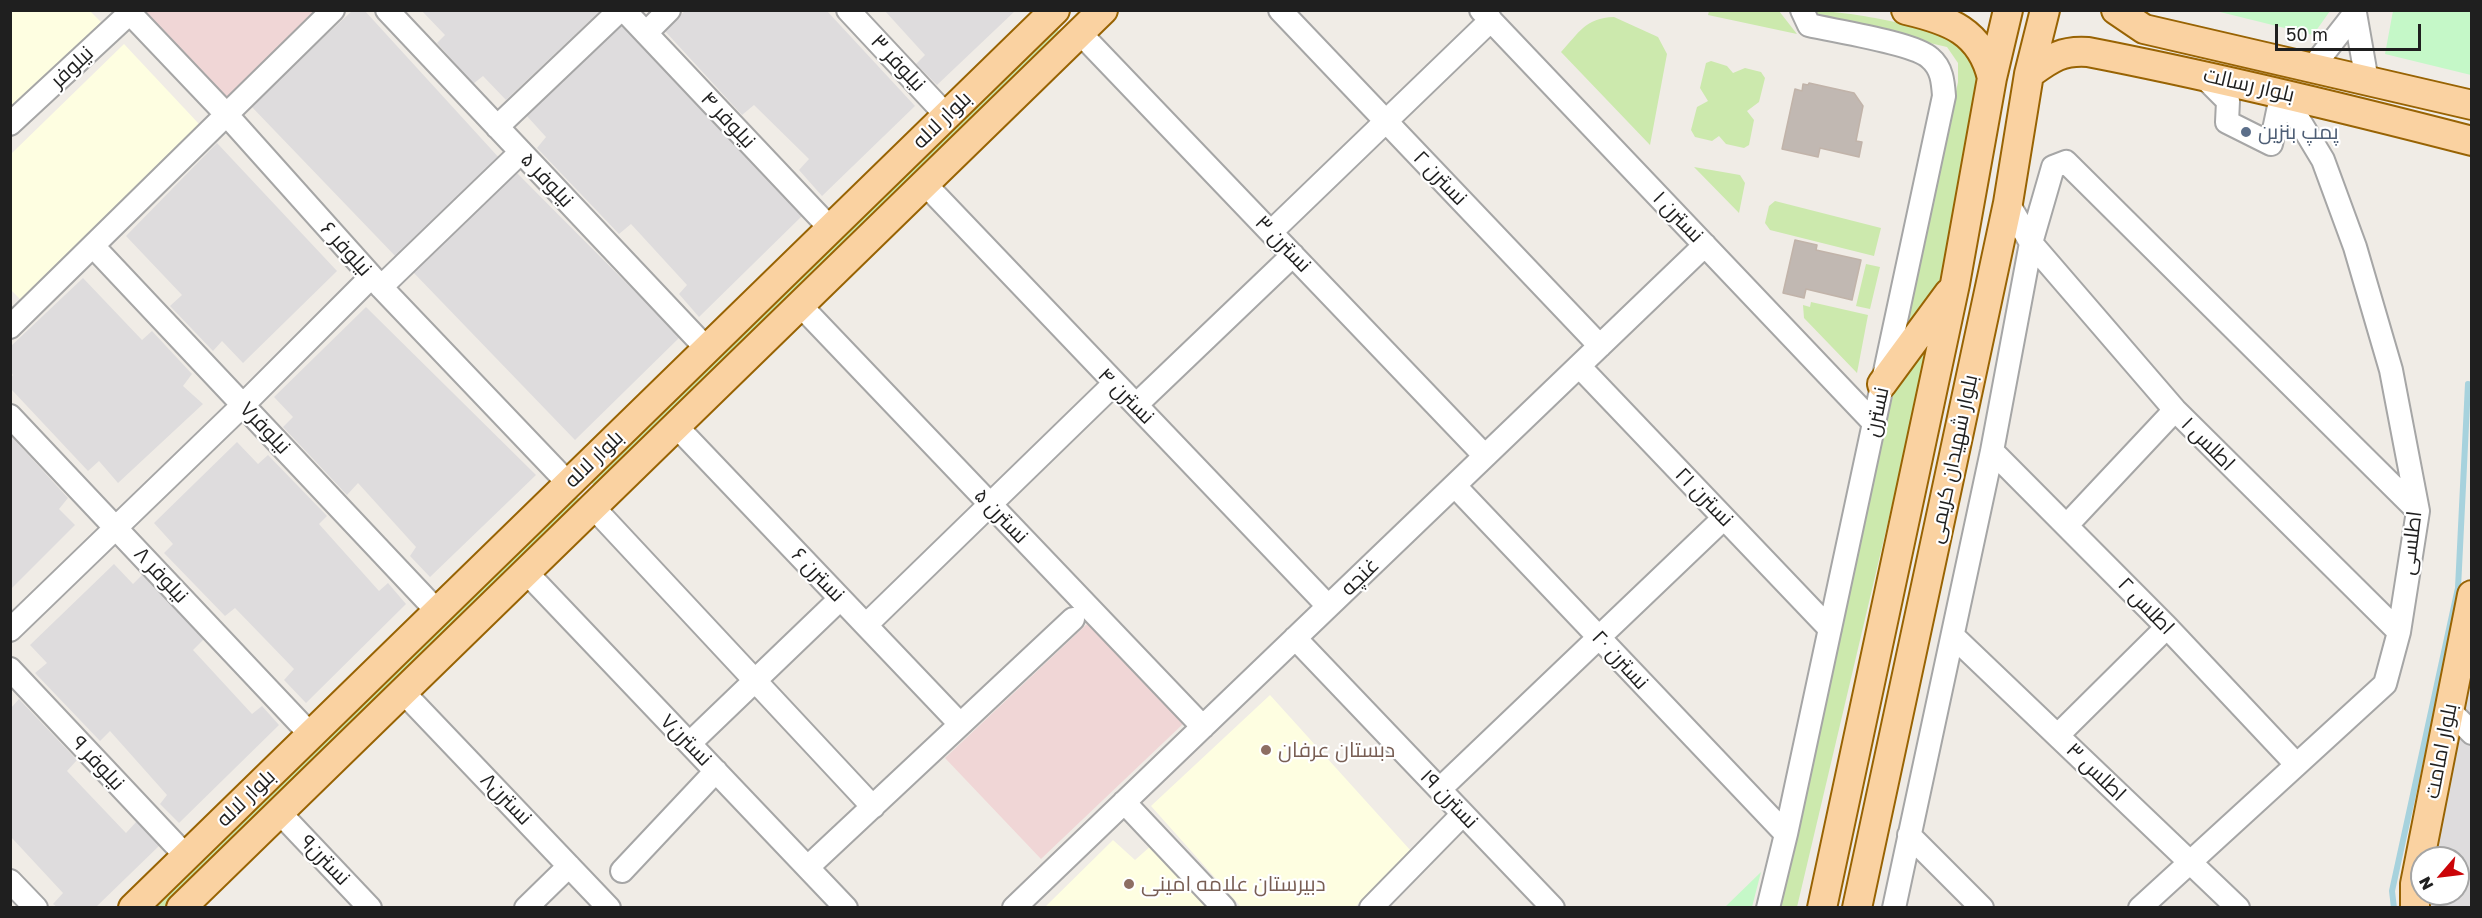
<!DOCTYPE html>
<html>
<head>
<meta charset="utf-8">
<style>
	body { margin:0 }
	#map { position:relative; width:2482px; height:918px; overflow:hidden; background:#f0ece6; font-family:"Golos Text",sans-serif }
	canvas { display:block }
	.frame { position:absolute; inset:0; border:12px solid #1f1f1f; pointer-events:none }
	.north { position:absolute; left:2410px; top:846px; width:60px; height:60px; box-sizing:border-box; background:#fff; border:2px solid #a5a5a5; border-radius:50%; rotate:242deg; font-size:16px; font-weight:700; line-height:24px; text-align:center; color:#1f1f1f }
	.north::after { content:''; display:block; margin:auto; width:21px; height:27px; background:#cb0408; clip-path:polygon(50% 0,100% 100%,50% 72%,0 100%) }
	.scale { position:absolute; left:2275px; top:24px; width:146px; height:27px; box-sizing:border-box; border:3px solid #1f1f1f; border-top:0; padding-left:8px; font-size:18px; line-height:21px; white-space:nowrap; color:#1f1f1f; -webkit-text-stroke:4px #fff; paint-order:stroke }
</style>
</head>
<body>
<div id="map">
<canvas width="2482" height="918"></canvas>
<div class="frame"></div>
<div class="north">N</div>
<div class="scale">50 m</div>
</div>
<script>
const ctx = document.querySelector('canvas').getContext('2d');
ctx.lineJoin = 'round';
function fill(path, color) {
  ctx.fillStyle = color;
  ctx.fill(path, 'evenodd');
}
function stroke(path, color, width, dash) {
  ctx.strokeStyle = color;
  ctx.lineWidth = width;
  ctx.lineCap = dash ? 'butt' : 'round';
  ctx.setLineDash(dash || []);
  ctx.stroke(path);
}
function write(font, color, halo, rows, align = 'center') {
  ctx.font = font + ' "Golos Text",Cairo,sans-serif';
  ctx.lineWidth = 4.5;
  ctx.setLineDash([]);
  ctx.textBaseline = 'middle';
  ctx.strokeStyle = halo;
  ctx.fillStyle = color;
  for (const [text, x, y, turn = 0] of rows) {
    ctx.save();
    ctx.translate(x, y);
    ctx.rotate((+turn || 0) * Math.PI / 180);
    ctx.textAlign = isNaN(turn) ? turn : align;
    if (halo) ctx.strokeText(text, 0, 0);
    ctx.fillText(text, 0, 0);
    ctx.restore();
  }
}
const residential = new Path2D(`
	M352 11H365L501 160 399 260 250 105Z
	M422 11H600L506 100 483 76 473 84 437 43 445 35Z
	M685 11H827L915 106 822 196 799 170 809 159 754 105 742 115 664 30Z
	M885 11H1015L937 85 916 64 925 55Z
	M621 25 802 216 699 317 679 294 687 285 631 224 619 234 537 148 546 137 526 115Z
	M217 143 337 271 243 363 222 341 213 351 170 306 182 295 126 236Z
	M515 171 680 337 575 440 413 272Z
	M83 278 142 340 152 331 192 374 183 386 203 404 118 483 99 461 88 471 11 389V378L13 375 11 372V346Z
	M366 307 536 475 430 577 410 556 416 547 358 483 347 495 283 427 293 417 274 397Z
	M11 436 68 498 59 509 75 525 11 589Z
	M237 442 258 464 268 455 327 516 319 524 379 591 388 583 406 604 306 703 284 680 294 669 235 608 225 616 164 553 173 544 154 523Z
	M114 564 133 584 142 575 204 639 193 650 252 714 262 706 279 725 179 823 160 804 167 795 110 731 100 741 35 673 47 663 30 645Z
	M2471 595V907H2419L2415 884ZM2422 858H2458V894H2422Z
	M19 699 77 760 67 771 126 833 137 821 160 845 96 907H57L53 904 63 893 11 837V708Z`);
const commercial = new Path2D(`
	M127 11H333L226 114Z
	M1088 623 1184 723 1041 859 945 758Z`);
const education = new Path2D(`
	M11 11H90L101 22 11 111Z
	M124 44 199 124 23 302 11 290V154Z
	M1270 695 1411 851 1355 907H1241L1151 806Z
	M1113 840 1135 860 1152 845 1212 908H1044Z`);
const grass = new Path2D(`
	M1709 11H1779L1797 34 1708 15Z
	M1813 11C1841 10 1925 25 1949 39 1967 50 1975 69 1980 88L1942 284 1907 324 1958 82V63L1947 47 1813 16Z
	M1614 17 1658 37 1667 54 1650 145 1561 52C1579 33 1585 18 1614 17Z
	M1054 27 1063 34 600 489 586 479Z
	M1711 61 1727 66 1733 73 1745 68 1761 72 1765 78 1759 102 1747 111 1754 120 1749 145 1744 148 1726 144 1719 136 1712 141 1695 137 1691 130 1697 107 1708 101 1700 88 1706 63Z
	M1694 167 1740 175 1745 183 1739 213Z
	M1775 201 1881 228 1874 256 1770 230 1765 223 1769 206Z
	M1866 264 1880 267 1870 309 1856 306Z
	M1811 302 1868 315 1857 373 1804 318 1803 305 1810 307Z
	M1933 331 1797 907 1779 908 1896 381Z
	M572 494 583 501 171 907 150 908Z`);
const park = new Path2D(`
	M2216 11H2330L2313 35Z
	M2393 11H2471V75L2385 54Z
	M1761 872 1752 907H1725Z`);
const stream = new Path2D(`
	M2394 908 2392 891 2458 588 2468 384`);
const building = new Path2D(`
	M1809 83 1854 93 1863 106 1856 141 1862 142 1859 157 1820 148 1818 157 1782 149 1795 89 1802 91 1803 84 1808 85Z
	M1795 240 1817 245 1816 250 1861 260 1852 300 1806 289 1804 298 1783 293Z`);
const minor = new Path2D(`
	M127 10 226 114 381 287 569 484
	M387 10 707 349
	M624 10 831 229
	M848 10 947 116
	M1280 10 1600 346
	M1481 10 1874 423
	M646 33 669 10
	M1080 33 1485 456
	M2312 68 2355 13 2367 81
	M2200 73 2228 101 2227 122 2271 144 2282 92
	M10 124 133 10
	M497 127 620 10
	M925 184 1328 606
	M2008 203 2031 243 2175 410 2399 632
	M1271 232 1491 20
	M93 246 437 611
	M381 287 521 152
	M800 305 1203 727
	M10 327 333 10
	M1579 366 1830 629
	M1136 405 1293 255
	M10 416 311 735
	M676 426 960 724
	M1992 451 2167 627 2296 764
	M1455 486 1786 834
	M593 507 873 807
	M2067 525 2175 410
	M526 572 846 908
	M866 625 1114 384
	M10 630 243 405 371 277
	M1954 637 2238 908
	M1295 638 1553 908
	M10 669 186 856
	M403 692 609 908
	M2449 710 2472 733
	M2058 735 2167 627
	M690 743 840 599
	M1440 789 1724 518
	M1124 802 1224 908
	M279 812 370 908
	M1909 835 1982 908
	M808 867 1073 619
	M622 871 716 771
	M10 881 36 908
	M526 908 569 866
	M1014 908 1705 245
	M1371 908 1463 814
	M1768 908 1786 834 1944 96C1943 82 1942 68 1930 58 1915 43 1834 31 1809 25L1802 10
	M1894 908 1992 451 2031 243 2053 167 2066 162 2418 511
	M2140 908 2385 684 2399 632 2418 511 2391 370 2355 247 2323 160 2282 92`);
const major = new Path2D(`
	M1906 10C1949 20 1981 31 1992 78
	M2116 10 2144 29 2472 105
	M2029 74C2050 59 2061 50 2088 52 2217 77 2344 108 2472 141
	M1882 384 1949 293
	M133 908 1055 10
	M181 908 1103 10
	M1822 908 1955 284 1992 78 2008 10
	M1857 908 2008 203 2029 74 2045 10
	M2415 908V884L2472 595`);
const markers = [
	[2246,132,6,"#5c6f8a"],
	[1266,750,6,"#8d6e63"],
	[1129,884,6,"#8d6e63"]
];
const streetNames = [
	["نیلوفر ۳",898,63,47],
	["نیلوفر",72,67,-43],
	["بلوار رسالت",2249,85,13],
	["نیلوفر ۴",728,120,47],
	["بلوار لاله",942,120,-44],
	["نسترن ۲",1440,178,46],
	["نیلوفر ۵",547,180,47],
	["نسترن ۱",1678,217,46],
	["نسترن ۳",1283,244,46],
	["نیلوفر ۶",346,249,48],
	["نسترن ۴",1126,396,45],
	["نسترن",1877,412,-78],
	["نیلوفر۷",265,428,47],
	["اطلس ۱",2208,444,45],
	["بلوار لاله",594,459,-44],
	["بلوار شهیدان کریمی",1953,459,-78],
	["نسترن ۲۱",1704,497,46],
	["نسترن ۵",1001,516,46],
	["اطلسی",2411,543,-83],
	["نیلوفر ۸",161,575,47],
	["نسترن ۶",818,575,46],
	["غنچه",1360,577,-44],
	["اطلس ۲",2146,606,46],
	["نسترن ۲۰",1620,660,47],
	["نسترن۷",686,740,46],
	["بلوار امامت",2441,751,-79],
	["نیلوفر ۹",98,763,47],
	["اطلس ۳",2096,772,44],
	["بلوار لاله",246,798,-44],
	["نسترن۸",506,799,46],
	["نسترن ۱۹",1449,799,46],
	["نسترن۹",325,860,46]
];
const serviceNames = [
	["پمپ بنزین",2258,132]
];
const educationNames = [
	["دبستان عرفان",1278,750],
	["دبیرستان علامه امینی",1141,884]
];
fill(residential, '#dedcdd');
fill(commercial, '#f0d6d6');
fill(education, '#fefee1');
fill(grass, '#cce9ad');
fill(park, '#c5f8c8');
stroke(stream, '#a7d2dd', 6);
fill(building, '#c1b8b2');
stroke(building, '#c1b3a9', 1.5);
stroke(minor, '#a6a6a6', 26);
stroke(major, '#986303', 32);
stroke(minor, '#fff', 22);
stroke(major, '#fad2a1', 28);
for (const [x, y, r, color] of markers) {
  const dot = new Path2D();
  dot.arc(x, y, r, 0, 2 * Math.PI);
  ctx.fillStyle = color;
  ctx.fill(dot);
  stroke(dot, '#fff', 2);
}
write('21px', '#1f1f1f', '#fff', streetNames);
write('21px', '#4e5e75', '#fff', serviceNames, 'left');
write('21px', '#785e54', '#fff', educationNames, 'left');
</script>
</body>
</html>
